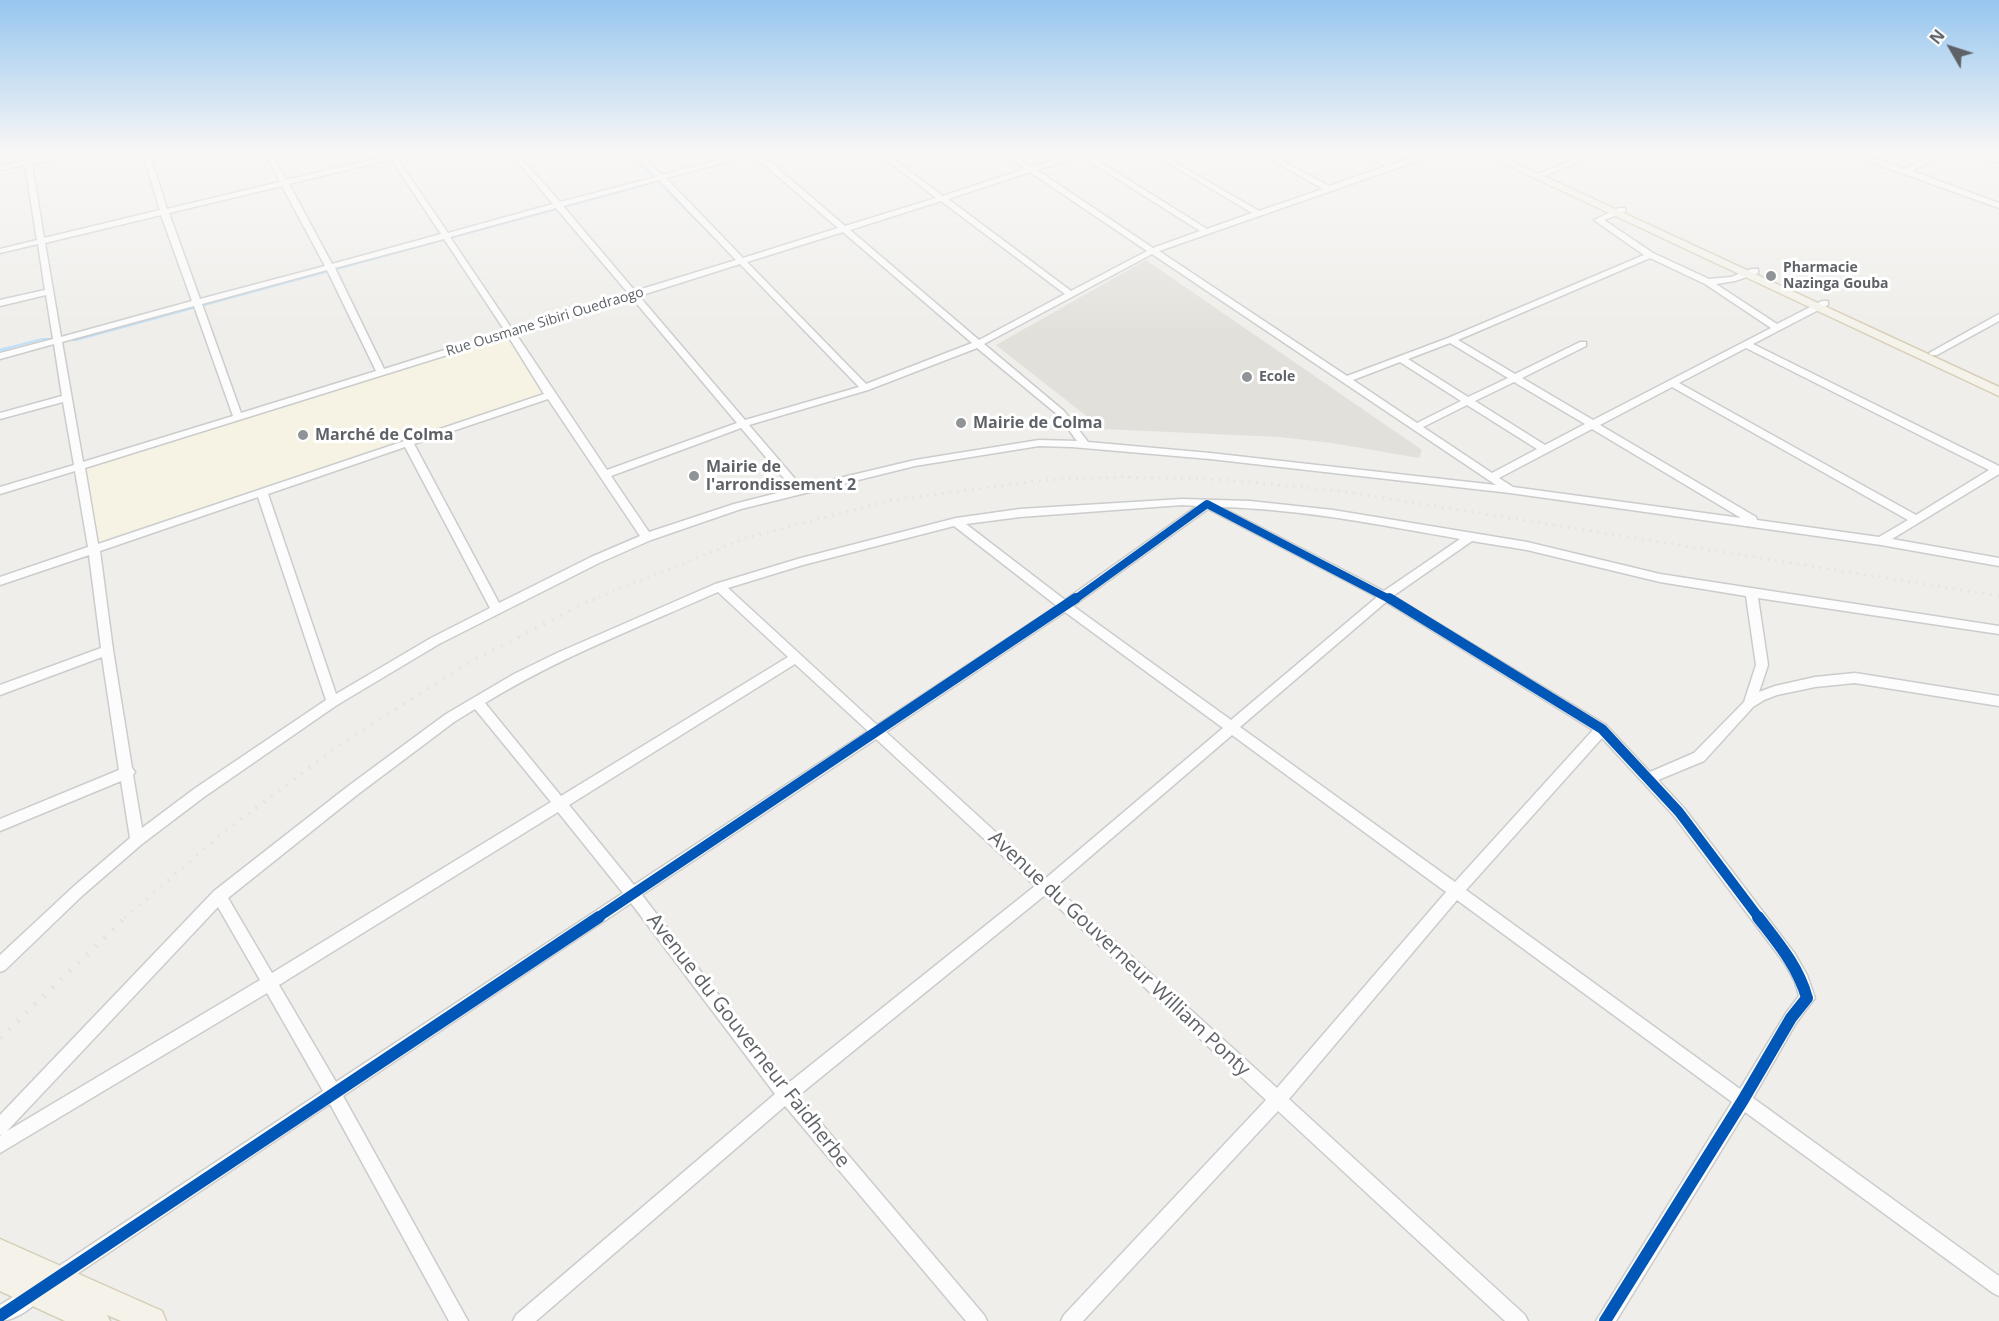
<!DOCTYPE html>
<html>
<head>
<meta charset="utf-8">
<style>
	body { margin:0 }
	#map { position:relative; width:1999px; height:1321px; overflow:hidden; background:#efeeea; font-family:"Open Sans",sans-serif }
	canvas { display:block }
	.north { position:absolute; left:1921px; top:18px; width:60px; height:60px; -webkit-text-stroke:4px #fff; paint-order:stroke; rotate:309deg; font-size:16px; font-weight:700; line-height:24px; text-align:center; color:#5f6368 }
	.north::after { content:''; display:block; margin:auto; width:21px; height:27px; background:#5f6368; clip-path:polygon(50% 0,100% 100%,50% 72%,0 100%) }
</style>
</head>
<body>
<div id="map">
<canvas width="1999" height="1321"></canvas>
<div class="north">N</div>
</div>
<script>
const ctx = document.querySelector('canvas').getContext('2d');
ctx.lineJoin = 'round';
function fill(path, color) {
  ctx.fillStyle = color;
  ctx.fill(path, 'evenodd');
}
function stroke(path, color, width, dash) {
  ctx.strokeStyle = color;
  ctx.lineWidth = width;
  ctx.lineCap = dash ? 'butt' : 'round';
  ctx.setLineDash(dash || []);
  ctx.stroke(path);
}
function write(font, color, halo, rows, align = 'center') {
  ctx.font = font + ' "Open Sans",sans-serif';
  ctx.lineWidth = 6;
  ctx.setLineDash([]);
  ctx.textBaseline = 'middle';
  ctx.strokeStyle = halo;
  ctx.fillStyle = color;
  for (const [text, x, y, turn = 0] of rows) {
    ctx.save();
    ctx.translate(x, y);
    ctx.rotate((+turn || 0) * Math.PI / 180);
    ctx.textAlign = isNaN(turn) ? turn : align;
    if (halo) ctx.strokeText(text, 0, 0);
    ctx.fillText(text, 0, 0);
    ctx.restore();
  }
}
const commercial = new Path2D(`
	M1498 151H1586L1540 170Z
	M510 332 550 395 94 549 81 466Z`);
const education = new Path2D(`
	M1146 260 1422 450 1419 458 1332 443 1279 437 1103 429 996 345Z`);
const streamFar1 = new Path2D(`
	M627 151 717 241
	M68 340H76L656 182
	M4 349 42 339H55`);
const stream = new Path2D(`
	M0 350 9 348`);
const minor = new Path2D(`
	M23 151H29L31 159 74 151H86L32 164 44 238 160 210 142 151H149L167 209 280 182 264 151H270L286 180 389 156 386 151H392L395 154 420 151V153L397 158 448 233 553 204 509 151H515L560 202 656 177 632 151H639L662 175 750 151H762L760 153 845 226 936 198 875 151H882L943 196 1025 169 1000 151H1007L1032 167 1076 153 1075 151H1092L1087 154 1207 229 1252 213 1148 151H1155L1259 211 1323 189 1256 151H1264L1329 186 1386 166 1358 151H1366L1393 164 1431 151H1440V153L1159 251 1347 376 1448 338 1644 255 1594 220 1619 208H1625V212L1604 220 1653 253 1709 279 1731 277 1752 269H1758V273L1735 281 1716 284 1777 324 1822 301H1828V305L1753 344 1999 466V474L1892 539 1999 558V566L1881 545 1510 493 1210 459 1072 447 1039 446 915 466 741 509 651 540 599 563 439 644 337 705 204 797 142 844 83 895 5 970 0 972V955L73 887 130 838 121 781 0 831V819L119 770 102 657 0 695V685L101 648 89 555 0 585V577L88 547 75 471 0 494V487L74 465 63 402 0 419V413L62 396 54 344 0 359V353L53 339 46 295 0 306V300L45 290 38 244 0 253V249L37 240 25 165 0 170V166L24 161ZM753 155 838 228 743 258 666 178ZM1081 156 1200 231 1153 248 1037 170ZM391 159 441 234 332 264 289 184ZM1030 172 1147 251 1071 291 948 199ZM659 180 736 260 635 291 563 206ZM282 186 325 266 200 299 169 213ZM941 201 1065 294 979 340 850 230ZM556 208 628 293 512 329 450 237ZM161 215 192 301 61 337 45 243ZM843 232 972 343 866 384 747 262ZM444 239 505 331 384 369 335 268ZM1152 254 1496 485 1210 453 1088 442 1064 411 984 344ZM1650 258 1705 284 1771 328 1593 420 1522 378 1586 346V342H1580L1515 374 1458 340ZM740 264 859 387 745 420 639 296ZM327 270 376 371 241 413 202 304ZM632 298 737 423 607 470 516 334ZM194 306 233 416 83 462 62 342ZM508 336 544 394 98 544 85 468ZM1450 343 1508 378 1468 397 1408 359ZM977 348 1058 415 1077 441 1039 440 915 460 802 487 749 425 868 390ZM1746 348 1989 470 1916 515 1679 383ZM1400 362 1461 401 1417 423 1353 380ZM1514 382 1585 424 1545 445 1475 401ZM1672 387 1908 520 1879 537 1757 520 1756 517 1600 425ZM548 399 640 536 591 557 499 603 414 444ZM1467 405 1537 449 1492 473 1423 427ZM741 428 793 489 734 504 649 532 611 476ZM1592 429 1741 518 1513 487 1499 478ZM405 447 490 608 431 638 336 694 268 494ZM258 497 326 700 194 789 142 828 133 775 135 772 132 768 113 650 100 551Z
	M1595 151H1604L1540 178 1533 176Z
	M1846 151H1855L1905 169 1940 151H1948L1912 171 1999 203V208L1846 153Z
	M1966 151H1976L1999 159V163Z
	M1999 314V321L1937 355H1931L1929 353Z
	M1182 499 1250 501 1333 510 1527 542 1660 574 1999 626V634L1758 598 1768 665 1759 692 1775 686 1815 677 1855 673 1999 696V706L1855 683 1815 687 1777 695 1764 700 1753 707 1704 761 1658 780 1684 808 1795 954 1807 975 1815 998 1796 1023 1753 1098 1999 1276V1296L1993 1293 1745 1112 1616 1321H1596L1732 1102 1457 900 1289 1099 1525 1315 1528 1321H1505L1278 1111 1083 1321H1061L1064 1315 1266 1100 1045 895 798 1096 984 1315 987 1321H966L785 1106 536 1321H513L516 1315 775 1094 631 903 343 1096 468 1321H449L330 1104 62 1284 56 1287 50 1284 47 1278 50 1272 323 1091 267 993 0 1153V1136L2 1134 0 1135V1115L214 891 347 787 446 714 514 674 557 653 715 584 801 558 956 518 1020 509ZM1182 505 1197 506 1065 600 966 524 1020 517ZM1221 507C1301 509 1381 525 1460 539L1384 591ZM1208 509 1377 597 1231 720 1073 606ZM954 526 1057 606 877 725 728 588 803 565ZM1472 541 1527 550 1660 582 1746 596 1756 665 1744 702 1694 753 1650 772 1606 725 1393 596ZM718 592 788 657 561 796 485 703C558 658 639 627 718 592ZM1386 602 1593 730 1455 882 1240 727ZM1065 612 1223 728 1046 878 886 732ZM795 664 868 731 634 885 569 805ZM475 709 551 802 272 973 228 898 357 795 454 722ZM1232 735 1446 892 1277 1088 1055 887ZM1602 738 1674 816 1785 964 1795 982 1799 996 1786 1013 1740 1089 1466 890ZM876 739 1035 886 787 1084 642 895ZM558 812 623 893 336 1082 279 985ZM218 907 260 980 7 1131Z
	M34 1284 40 1287 43 1293C38 1306 14 1321 0 1321V1305Z`);
const primary = new Path2D(`
	M1477 151H1490L1999 387V396Z
	M0 1239 162 1311 166 1321H121L107 1315 110 1321H65L0 1291Z`);
const railFar2 = new Path2D(`
	M592 600 746 538 892 500 1045 480 1119 477 1229 480 1340 491 1999 596`);
const railFar1 = new Path2D(`
	M125 918 224 832 345 741 472 661 595 598`);
const rail = new Path2D(`
	M0 1038 126 917`);
const cyclewayFar2 = new Path2D(`
	M1074 600 1207 504 1391 600`);
const cyclewayFar1 = new Path2D(`
	M1389 598 1602 729 1679 812 1759 918
	M597 918 1076 598`);
const cycleway = new Path2D(`
	M0 1316 599 917
	M1605 1321 1743 1100 1791 1018 1807 998C1798 966 1778 943 1758 917`);
const markers = [
	[1771,276,6,"#919496"],
	[1247,377,6,"#919496"],
	[961,423,6,"#919496"],
	[303,435,6,"#919496"],
	[694,476,6,"#919496"]
];
const farPoinames = [
	["Pharmacie",1783,268],
	["Nazinga Gouba",1783,284],
	["Ecole",1259,377]
];
const farStreetnames = [
	["Rue Ousmane Sibiri Ouedraogo",545,322,-17]
];
const poiNames = [
	["Mairie de Colma",973,423],
	["Marché de Colma",315,435],
	["Mairie de",706,467],
	["l'arrondissement 2",706,485]
];
const nearStreetnames = [
	["Avenue du Gouverneur William Ponty",1119,954,43],
	["Avenue du Gouverneur Faidherbe",748,1041,52]
];
fill(commercial, '#f7f3e4');
fill(education, '#e2e0da');
stroke(streamFar1, '#bfe0f9', 2);
stroke(stream, '#bfe0f9', 3);
stroke(minor, '#cbcccc', 3);
stroke(primary, '#d7ceb8', 3);
fill(minor, '#fdfcfc');
fill(primary, '#f4f2e9');
stroke(railFar2, '#e4e4e4', 3, [1.5, 6]);
stroke(railFar1, '#e4e4e4', 4, [1.5, 8]);
stroke(rail, '#e4e4e4', 5, [2, 10]);
stroke(cyclewayFar2, '#0057b8', 8);
stroke(cyclewayFar1, '#0057b8', 10);
stroke(cycleway, '#0057b8', 12);
const sky = ctx.createLinearGradient(0, 0, 0, 336);
sky.addColorStop(0, '#97c6ef');
sky.addColorStop(0.45, '#f8f7f6');
sky.addColorStop(1, '#f8f7f600');
ctx.fillStyle = sky;
ctx.fillRect(0, 0, 1999, 336);
for (const [x, y, r, color] of markers) {
  const dot = new Path2D();
  dot.arc(x, y, r, 0, 2 * Math.PI);
  ctx.fillStyle = color;
  ctx.fill(dot);
  stroke(dot, '#fff', 2);
}
write('bold 14px', '#5f6368', '#fff', farPoinames, 'left');
write('14px', '#5f6368', '#fff', farStreetnames);
write('bold 16px', '#5f6368', '#fff', poiNames, 'left');
write('20px', '#5f6368', '#fff', nearStreetnames);
</script>
</body>
</html>
